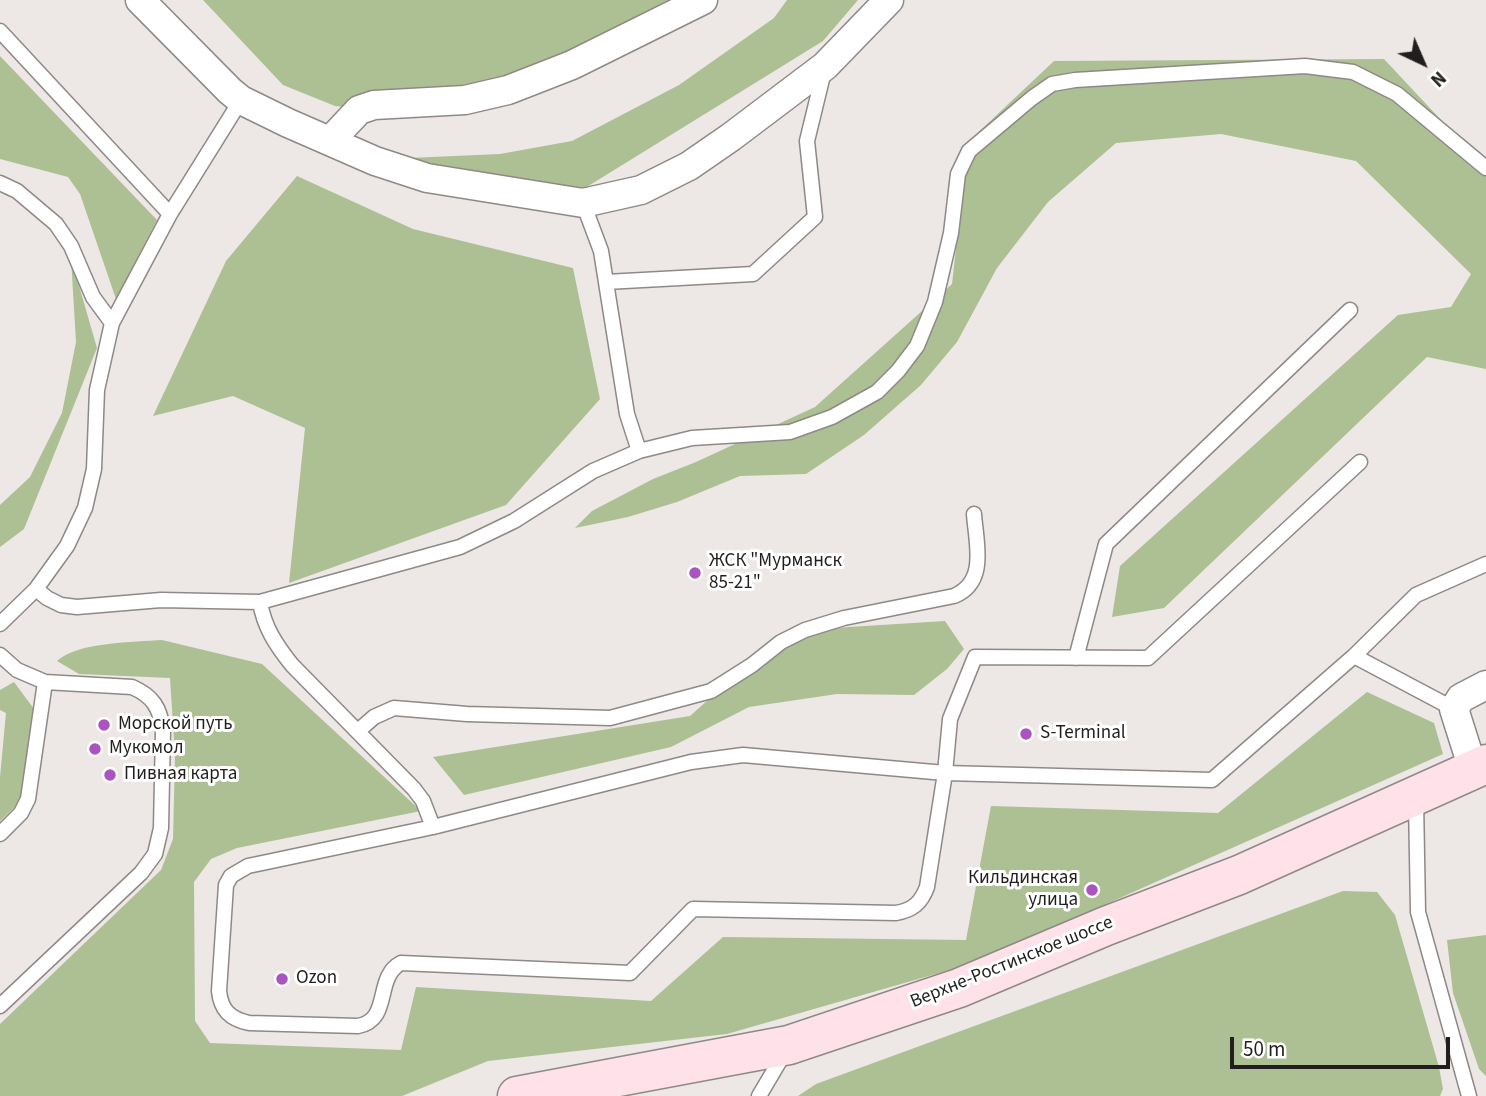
<!DOCTYPE html>
<html>
<head>
<meta charset="utf-8">
<style>
	body { margin:0 }
	#map { position:relative; width:1486px; height:1096px; overflow:hidden; background:#ede7e5; font-family:"Source Sans 3",sans-serif }
	canvas { display:block }
	.north { position:absolute; left:1388px; top:28px; width:70px; height:70px; -webkit-text-stroke:5px #fff; paint-order:stroke; rotate:136deg; font-size:19px; font-weight:700; line-height:28px; text-align:center; color:#211f1e }
	.north::after { content:''; display:block; margin:auto; width:24px; height:32px; background:#211f1e; clip-path:polygon(50% 0,100% 100%,50% 72%,0 100%) }
	.scale { position:absolute; left:1230px; top:1037px; width:220px; height:32px; box-sizing:border-box; border:4px solid #211f1e; border-top:0; padding-left:9px; font-size:21px; line-height:24px; white-space:nowrap; color:#211f1e; -webkit-text-stroke:5px #fff; paint-order:stroke }
</style>
</head>
<body>
<div id="map">
<canvas width="1486" height="1096"></canvas>
<div class="north">N</div>
<div class="scale">50 m</div>
</div>
<script>
const ctx = document.querySelector('canvas').getContext('2d');
ctx.lineJoin = 'round';
function fill(path, color) {
  ctx.fillStyle = color;
  ctx.fill(path, 'evenodd');
}
function stroke(path, color, width, dash) {
  ctx.strokeStyle = color;
  ctx.lineWidth = width;
  ctx.lineCap = dash ? 'butt' : 'round';
  ctx.setLineDash(dash || []);
  ctx.stroke(path);
}
function write(font, color, halo, rows, align = 'center') {
  ctx.font = font + ' "Source Sans 3",sans-serif';
  ctx.lineWidth = 6;
  ctx.setLineDash([]);
  ctx.textBaseline = 'middle';
  ctx.strokeStyle = halo;
  ctx.fillStyle = color;
  for (const [text, x, y, turn = 0] of rows) {
    ctx.save();
    ctx.translate(x, y);
    ctx.rotate((+turn || 0) * Math.PI / 180);
    ctx.textAlign = isNaN(turn) ? turn : align;
    if (halo) ctx.strokeText(text, 0, 0);
    ctx.fillText(text, 0, 0);
    ctx.restore();
  }
}
const green = new Path2D(`
	M203 0H707L636 43 543 92 399 113 335 106 283 85Z
	M787 0H858L823 41 564 201 431 180 409 158 500 154 572 141 679 85 774 18Z
	M0 56 157 220 116 299 80 194 68 177 0 159Z
	M1384 59 1486 168V369L1427 357 1164 608 1112 617 1120 566 1398 315 1451 307 1471 274 1356 161 1221 134 1116 143 1048 202 997 268 957 342 921 385 864 435 806 474 740 476 677 502 628 517 575 528 592 511 653 479 696 462 815 407 952 284 968 142 1054 61Z
	M297 176 413 229 573 268 600 399 506 505 289 583 305 428 233 396 153 416 226 261Z
	M71 258 97 348 24 529 0 547V505L30 477 62 413 76 342Z
	M945 621 964 649 947 669 914 695 837 694 749 707 671 747 464 795 433 757 690 716 785 631Z
	M162 640 262 664 421 811 237 848 211 859 194 882 195 1021 210 1043 401 1050 416 987 651 1001 723 937 966 940 991 806 1218 813 1367 692 1434 723 1443 754 974 963 727 1034 488 1061 402 1096H0V1024L161 870 173 839 175 756 170 678 79 674 57 661C77 642 135 642 162 640Z
	M14 682 37 713 30 792 0 821V777L6 713 0 710V690Z
	M1343 891 1377 892 1395 915 1439 1067 1443 1089 1440 1096H798L816 1084Z
	M1486 935V1076L1479 1069 1453 993 1447 940Z`);
const lane = new Path2D(`
	M0 31 170 214
	M0 183 17 191 56 224 71 246 93 297 112 323
	M583 203 601 251 627 414 639 451
	M606 282 753 274 815 217 807 141 824 71
	M1360 462 1148 658 975 657 950 719 945 773 927 887C921 903 913 910 896 913L693 909 630 973 401 963C374 977 392 1020 358 1026L249 1023C230 1019 221 1010 219 991L226 885 231 876 248 866 433 827 691 762 743 755 945 773 1212 780 1354 656 1454 709
	M36 589 47 598 61 605 77 607 161 600 260 602 460 547 514 521 593 471 639 451 692 438 790 432 832 417 877 392 898 371 917 346 935 302 951 233 958 174 969 151 1032 98 1052 84 1075 80 1305 66 1353 72 1397 94 1486 168
	M260 602C264 627 276 645 292 665L414 789 423 801 433 827
	M0 624 36 589 67 546 85 508 94 469 97 390 112 323 170 214 241 100
	M0 655 17 670 45 682 28 799 21 813 0 834
	M1354 656 1416 595 1486 564
	M1076 658 1106 544 1350 310
	M358 731 374 717 394 708 467 714 610 718 711 691 752 665 781 642 805 630 844 618 954 596C988 582 976 543 974 514
	M1416 800 1418 912 1469 1096
	M0 1006 141 873 155 854 161 828 163 730C160 708 153 696 132 687L45 682
	M759 1096 785 1052`);
const street = new Path2D(`
	M140 0 230 91 241 100 288 123 375 161 427 178 583 203 641 190 689 166 731 137 825 66 889 0
	M330 141 359 110 374 105 465 100 508 90 572 65 703 0
	M1473 769 1454 709 1461 698 1486 685`);
const secondary = new Path2D(`
	M517 1096 789 1045 959 988 1106 926 1239 875 1486 764`);
const markers = [
	[695,573,7,"#ab53c0"],
	[104,725,7,"#ab53c0"],
	[1026,734,7,"#ab53c0"],
	[95,749,7,"#ab53c0"],
	[110,775,7,"#ab53c0"],
	[1092,890,7,"#ab53c0"],
	[282,979,7,"#ab53c0"]
];
const poiNames = [
	["ЖСК \"Мурманск",709,562],
	["85-21\"",709,584],
	["Морской путь",118,725],
	["S-Terminal",1040,734],
	["Мукомол",109,749],
	["Пивная карта",124,775],
	["Кильдинская",1078,879,"right"],
	["улица",1078,901,"right"],
	["Ozon",296,979]
];
const streetNames = [
	["Верхне-Ростинское шоссе",1012,963,-22]
];
fill(green, '#acc094');
stroke(lane, '#8e8987', 17);
stroke(street, '#8e8987', 31);
stroke(secondary, '#8e8987', 41);
stroke(lane, '#fff', 14);
stroke(street, '#fff', 28);
stroke(secondary, '#fee1e9', 38);
for (const [x, y, r, color] of markers) {
  const dot = new Path2D();
  dot.arc(x, y, r, 0, 2 * Math.PI);
  ctx.fillStyle = color;
  ctx.fill(dot);
  stroke(dot, '#fff', 2.5);
}
write('19px', '#211f1e', '#fff', poiNames, 'left');
write('19px', '#211f1e', '#fff', streetNames);
</script>
</body>
</html>
